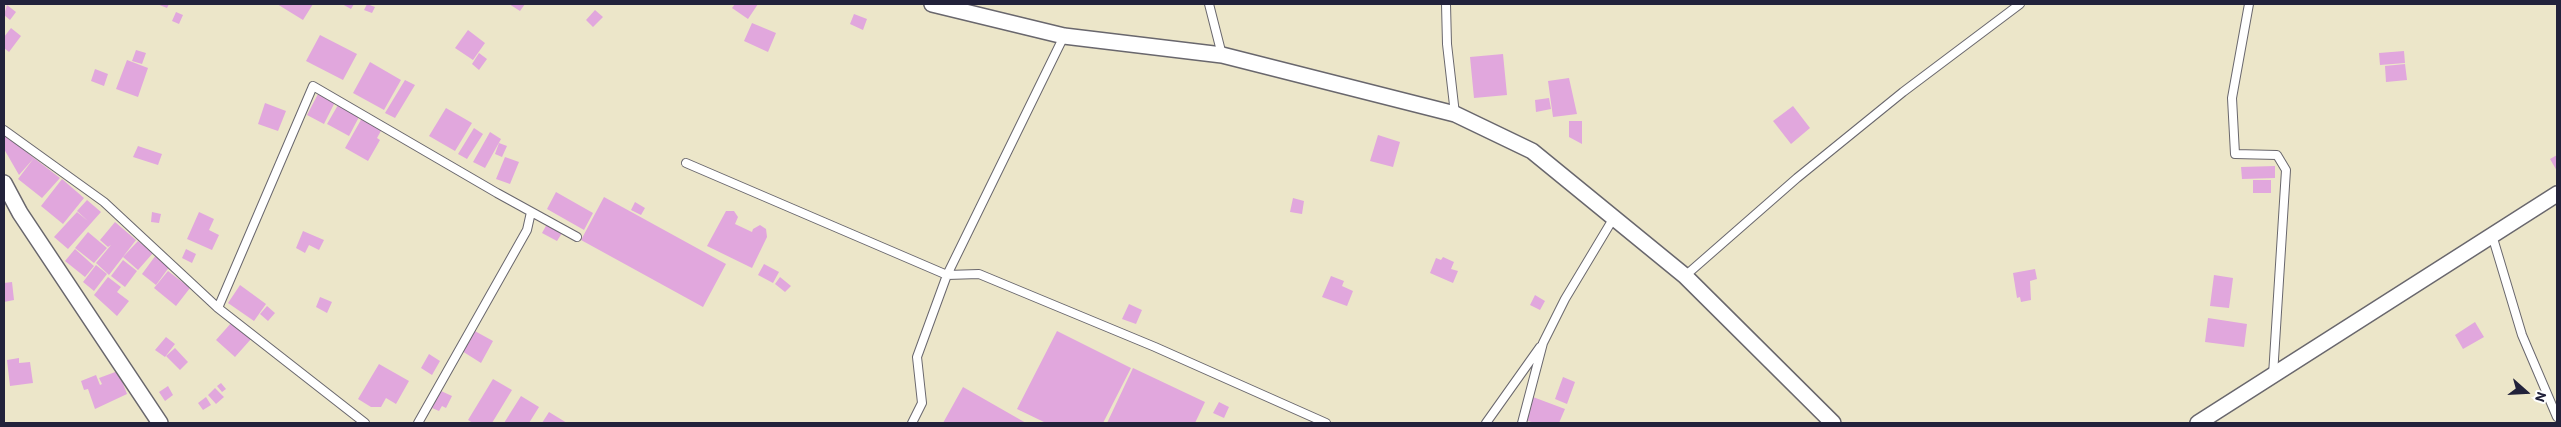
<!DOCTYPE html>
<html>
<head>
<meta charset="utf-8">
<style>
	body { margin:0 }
	#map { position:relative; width:2561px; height:427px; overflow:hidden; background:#ece6c9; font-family:Itim,sans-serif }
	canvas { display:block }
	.frame { position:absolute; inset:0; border:5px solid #22223b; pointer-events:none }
	.north { position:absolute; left:2501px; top:367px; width:50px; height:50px; -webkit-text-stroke:4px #fff; paint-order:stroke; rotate:109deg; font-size:14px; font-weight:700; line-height:20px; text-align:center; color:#22223b }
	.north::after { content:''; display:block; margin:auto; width:18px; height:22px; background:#22223b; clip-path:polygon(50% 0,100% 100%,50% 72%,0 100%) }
</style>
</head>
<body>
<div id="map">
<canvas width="2561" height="427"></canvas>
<div class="frame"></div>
<div class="north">N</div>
</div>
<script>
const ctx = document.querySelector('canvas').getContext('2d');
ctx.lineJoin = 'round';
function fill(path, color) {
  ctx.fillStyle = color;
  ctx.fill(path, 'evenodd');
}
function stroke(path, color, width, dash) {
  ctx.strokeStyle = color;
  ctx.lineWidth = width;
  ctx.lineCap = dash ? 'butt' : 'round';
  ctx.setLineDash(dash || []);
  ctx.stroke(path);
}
const building = new Path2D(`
	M157 4H169L167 8Z
	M277 4H313L303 20Z
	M342 4H354L351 9Z
	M367 4 375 7 372 13 364 10Z
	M509 4H525L520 11Z
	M735 4H758L748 19 732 8Z
	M7 5 16 12 10 20 4 15Z
	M595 10 603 17 593 27 586 20Z
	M176 12 183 15 179 24 172 21Z
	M854 14 867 19 863 30 850 24Z
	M752 23 776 33 768 52 744 41Z
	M11 28 21 36 9 52 4 48V37Z
	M468 30 485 43 473 60 455 48Z
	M320 35 357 54 343 80 306 61Z
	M136 50 146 53 142 64 132 61Z
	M2404 51 2405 63 2380 65 2379 53Z
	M479 53 487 59 479 70 472 64Z
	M1503 54 1507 95 1474 98 1470 57Z
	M127 60 148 68 138 97 116 89Z
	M370 62 401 80 384 110 353 93Z
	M2405 64 2407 80 2386 82 2385 66Z
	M95 69 108 74 104 86 91 81Z
	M1569 78 1577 114 1553 117 1548 81Z
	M405 80 415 85 395 118 385 113Z
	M318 94 335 102 324 124 307 115Z
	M1549 98 1551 109 1536 112 1535 100Z
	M265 103 286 111 278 131 258 124Z
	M338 105 359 117 349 136 327 124Z
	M1793 106 1810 128 1791 144 1773 121Z
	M446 108 472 123 455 151 429 136Z
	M362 118 382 129 377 138 380 140 368 161 345 148Z
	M1569 121H1582V144L1569 137Z
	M474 128 483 134 467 159 458 154Z
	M490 132 501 139 485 168 473 162Z
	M4 134 34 158 19 175 4 149Z
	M1378 135 1400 142 1393 167 1370 161Z
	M499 143 507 146 502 157 495 154Z
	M138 146 162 154 158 165 133 157Z
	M2557 155V171L2550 159Z
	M505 157 519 162 510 184 496 179Z
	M34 158 60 178 42 198 18 179Z
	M2275 166V178L2242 179 2241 167Z
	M62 179 84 198 63 224 41 206Z
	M2253 180H2271V193H2253Z
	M556 192 593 213 584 230 547 209Z
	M604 197 726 264 703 307 581 240Z
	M1293 198 1304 201 1302 214 1290 212Z
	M87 200 101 212 68 249 54 237 77 212 88 221 77 211Z
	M635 202 645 208 641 215 631 210Z
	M726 211H734L738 217 735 224 752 232 753 229 760 225 766 229 767 237 752 268 707 246Z
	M152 212 161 214 159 223 151 222Z
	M199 212 214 219 209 230 219 235 212 250 187 239Z
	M115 222 136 240 109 275 96 263 111 245 108 247 100 240Z
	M547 224 562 233 557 241 542 233Z
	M303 231 324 240 319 250 309 245 305 253 296 248Z
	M88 232 107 248 94 263 75 248Z
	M138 241 153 253 138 270 123 257Z
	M75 249 94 266 85 277 65 261Z
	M186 249 196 254 192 263 182 258Z
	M156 255 170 266 156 285 142 274Z
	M1443 257 1454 262 1451 269 1458 271 1453 283 1430 273 1436 258 1441 260Z
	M123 260 137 271 125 287 111 276Z
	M764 264 779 272 773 283 758 275Z
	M96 265 107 274 94 291 83 282Z
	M2035 269 2037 279 2030 281 2031 300 2021 302 2020 297 2017 298 2013 273Z
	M168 271 190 288 176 306 154 288Z
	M2214 275 2233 278 2229 308 2210 306Z
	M1331 276 1344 281 1342 286 1353 291 1347 306 1322 297Z
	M108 277 121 287 117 292 129 301 117 316 94 295Z
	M780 277 791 286 785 292 775 284Z
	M12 282 14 300 4 302V283Z
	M240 285 266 304 254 321 228 303Z
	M1535 295 1545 301 1540 310 1530 305Z
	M320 297 332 302 327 313 316 307Z
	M1129 304 1142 310 1136 324 1122 319Z
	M267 306 275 313 268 321 260 314Z
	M2208 318 2247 324 2244 347 2205 342Z
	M232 322 251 339 235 357 216 340Z
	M2475 322 2484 337 2463 349 2455 335Z
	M473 330 493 341 481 363 462 351Z
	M1057 331 1131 368 1103 423H1046L1017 409Z
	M166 337 175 344 165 357 155 350Z
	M175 348 188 362 180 370 166 356Z
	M429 354 440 361 432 375 421 368Z
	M19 358V363L30 362 33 383 10 386 7 360Z
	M379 364 409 381 396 404 386 398 381 407H371L358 399Z
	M1133 368 1205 402 1195 423H1107Z
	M118 371 127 394 95 409 88 389 84 390 81 381 96 375 100 385 102 384 99 378Z
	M1563 377 1575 382 1567 404 1555 399Z
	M493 379 512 390 492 423H473L468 420Z
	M221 383 226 389 222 392 217 386Z
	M168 386 173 395 165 401 159 392Z
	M963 387 1026 423H943Z
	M215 388 224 397 216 404 208 395Z
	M441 391 452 396 446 408 442 406 439 411 432 408Z
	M521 396 539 407 529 423H504Z
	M206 397 211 405 203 410 198 403Z
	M1533 397 1565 409 1559 423H1535L1525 420Z
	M1219 402 1229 407 1224 418 1213 413Z
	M549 412 567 423H542Z`);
const lane = new Path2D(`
	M1209 4 1222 55
	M1446 4 1447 44 1455 114
	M2249 4 2232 98 2235 154 2277 155 2286 170 2273 375
	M4 130 104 202 218 308 365 423
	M686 163 947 275 979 274 1155 347 1326 423
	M2492 235 2522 335 2557 417
	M1685 276 1797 178 1903 92 2020 4
	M218 308 313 86 497 193 577 237
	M418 423 527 230 531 212
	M912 423 922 403 917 357 947 275 1064 36
	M1486 423 1540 347
	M1522 423 1543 343 1565 299 1613 219`);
const street = new Path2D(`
	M932 4 1064 36 1222 55 1455 114 1532 151 1685 276 1833 423
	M4 183 20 213 160 423
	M2198 423 2557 194`);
fill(building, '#e1a7dd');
stroke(lane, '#69676d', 10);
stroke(street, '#69676d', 18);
stroke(lane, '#fff', 8);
stroke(street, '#fff', 15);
</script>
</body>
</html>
